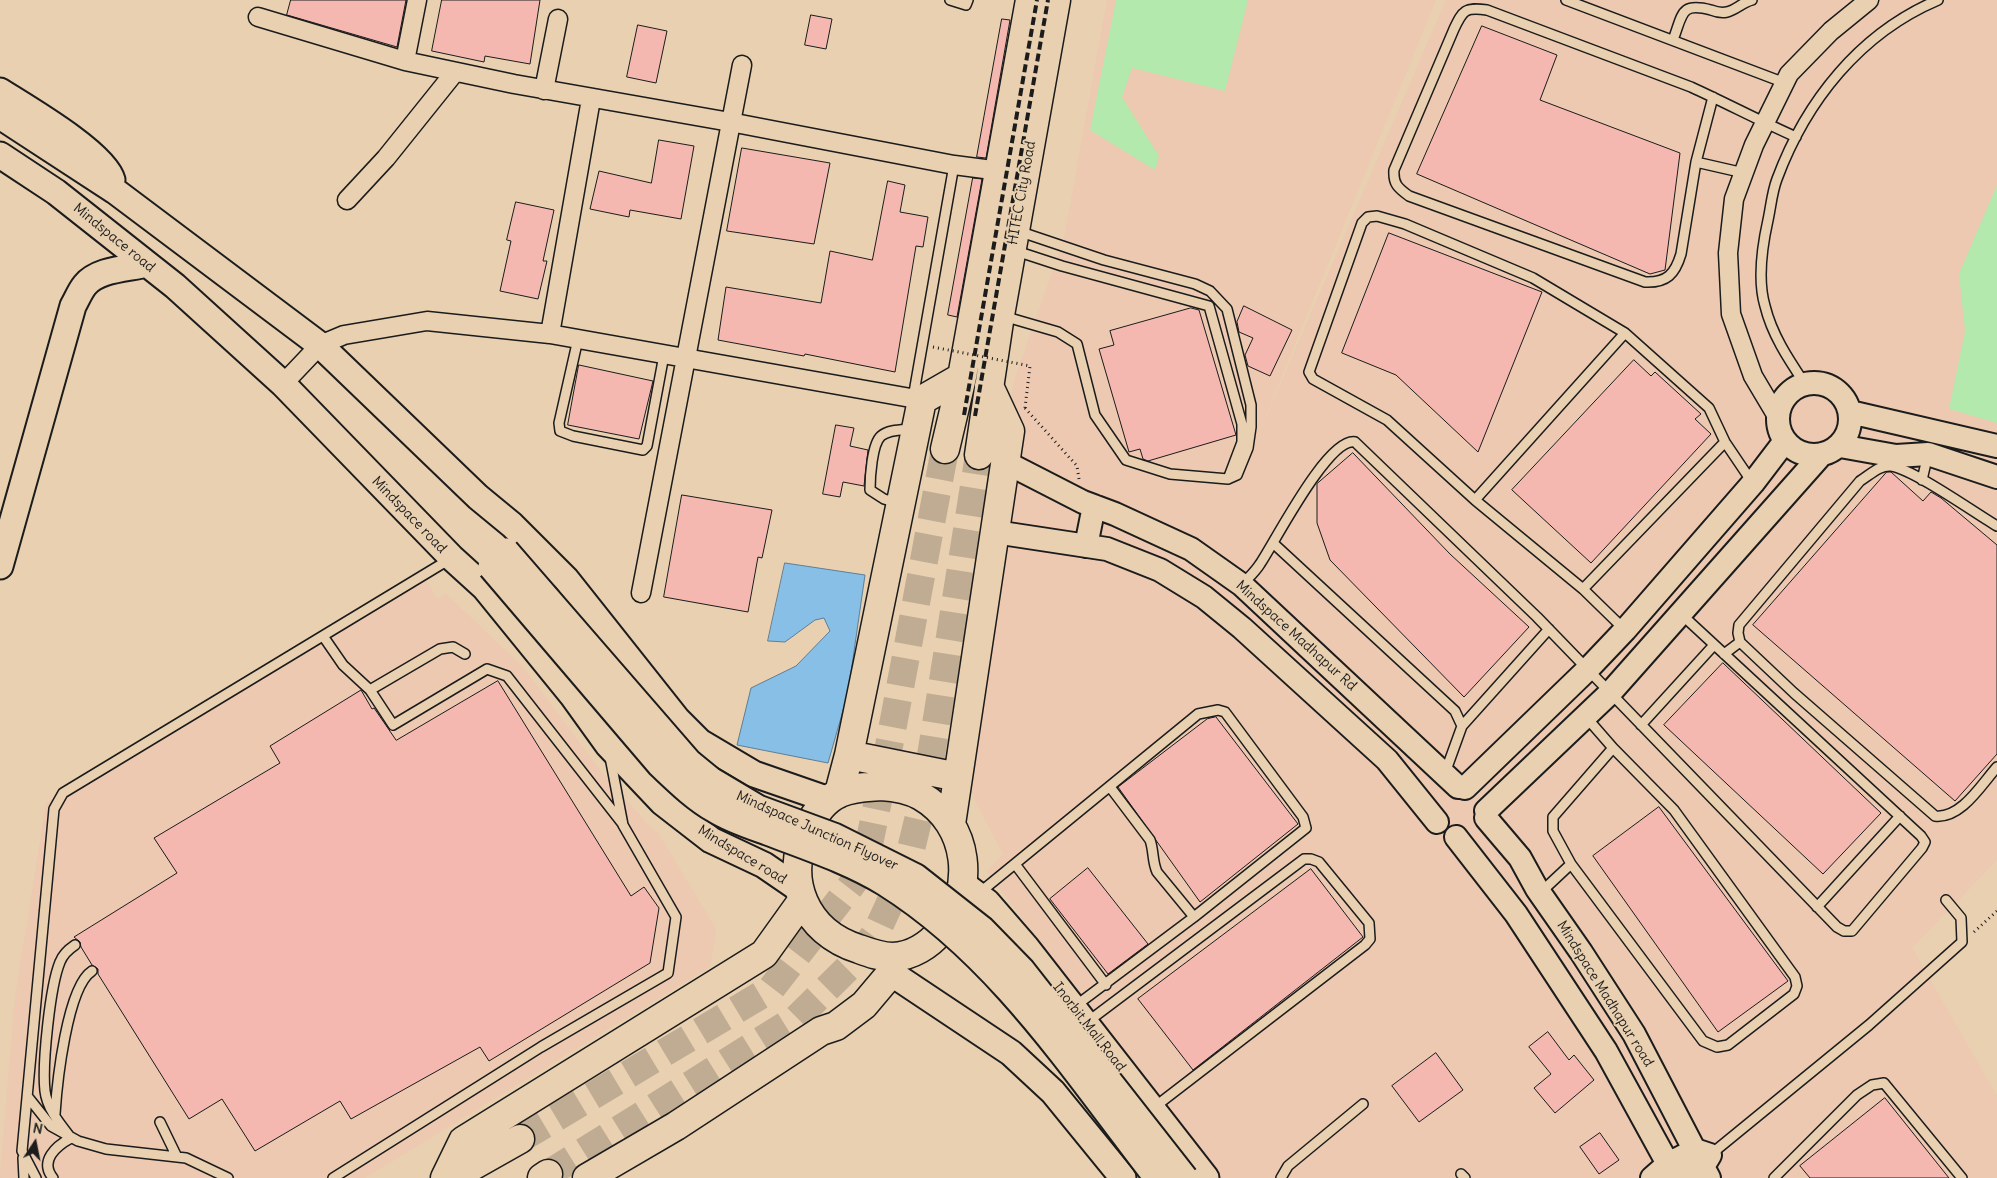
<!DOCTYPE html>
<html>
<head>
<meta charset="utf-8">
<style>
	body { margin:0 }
	#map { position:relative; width:1997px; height:1178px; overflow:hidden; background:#e8d0b0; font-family:Delius,sans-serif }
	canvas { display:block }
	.north { position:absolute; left:10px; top:1118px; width:50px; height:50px; -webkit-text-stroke:4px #e8d0b0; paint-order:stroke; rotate:11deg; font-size:14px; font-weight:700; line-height:20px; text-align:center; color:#1c1c1c }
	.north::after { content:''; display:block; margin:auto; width:18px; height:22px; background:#1c1c1c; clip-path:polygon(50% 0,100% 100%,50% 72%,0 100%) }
</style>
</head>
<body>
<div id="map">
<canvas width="1997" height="1178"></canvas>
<div class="north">N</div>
</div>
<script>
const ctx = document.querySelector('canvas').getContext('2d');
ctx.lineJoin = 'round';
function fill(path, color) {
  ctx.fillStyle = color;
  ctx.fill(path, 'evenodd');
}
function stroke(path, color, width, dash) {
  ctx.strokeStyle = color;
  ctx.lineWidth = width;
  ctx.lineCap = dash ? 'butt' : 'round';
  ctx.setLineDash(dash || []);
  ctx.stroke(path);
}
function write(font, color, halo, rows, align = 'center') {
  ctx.font = font + ' Delius,sans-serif';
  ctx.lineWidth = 4;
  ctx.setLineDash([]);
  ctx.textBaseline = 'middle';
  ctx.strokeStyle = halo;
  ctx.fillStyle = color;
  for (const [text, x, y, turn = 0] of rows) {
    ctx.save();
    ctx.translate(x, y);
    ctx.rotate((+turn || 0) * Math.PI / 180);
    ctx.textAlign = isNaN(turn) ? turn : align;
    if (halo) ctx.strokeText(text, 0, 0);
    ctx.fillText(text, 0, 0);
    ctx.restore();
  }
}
const built = new Path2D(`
	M1107 0H1436L1246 464 1446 0H1997V860L1912 948 1997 1096V1178H1216L1182 1136 987 871 1003 854 969 789 982 582 1014 381 1064 239Z
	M423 573 437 599 446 594 522 666 600 770 654 831H657L716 929 710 967 365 1178H0L15 998 46 803Z`);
const green = new Path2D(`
	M1116 0H1248L1225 91 1132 68 1122 97 1159 156 1155 170 1090 130Z
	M1997 185V423L1949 409 1965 331 1959 274Z`);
const water = new Path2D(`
	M785 563 865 575 848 693 828 763 737 745 751 688 796 666 830 631 824 618 815 620 785 642 768 641Z`);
const building = new Path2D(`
	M291 0H406L397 47 287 15Z
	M442 0H540L530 64 485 56 484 62 432 51Z
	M811 15 832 19 826 49 805 45Z
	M1002 19 1010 20 986 158 977 157Z
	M638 25 667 31 656 83 627 77Z
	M1482 26 1557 55 1540 100 1680 153 1665 270 1650 274 1417 174Z
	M659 140 694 146 681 219 630 210 629 217 590 209 599 171 651 183Z
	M742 148 830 163 814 244 727 231Z
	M973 178 982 179 957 317 948 315Z
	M888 181 905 185 900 212 928 217 923 247 916 246 895 372 805 354 804 356 718 340 726 287 821 303 830 251 872 260Z
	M516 202 554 210 543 261H547L538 299 500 291 511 241 507 240Z
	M1389 233 1542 292 1478 452 1396 375 1342 353Z
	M1244 306 1292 330 1270 376 1248 366 1245 355 1253 338 1239 332 1237 322Z
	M1191 308 1199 310 1236 435 1148 461 1143 459 1140 449 1129 452 1099 349 1114 345 1110 331Z
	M1634 360 1651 376 1655 372 1701 414 1695 419 1711 434 1591 563 1512 490Z
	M579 365 653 381 639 439 568 425Z
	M836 425 854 428 850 446 868 450 864 486 843 482 840 497 823 494Z
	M1353 453 1450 554 1529 627 1464 697 1330 560 1317 523V484Z
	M1887 472H1891L1923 501 1931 492 1941 498 1997 545V754L1955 801 1753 625Z
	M682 495 772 510 762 558 758 557 748 612 664 597Z
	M1723 663 1881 813 1823 874 1664 725Z
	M498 681 631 896 644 887 659 908 650 963 489 1061 480 1047 351 1119 340 1101 255 1151 222 1099 189 1119 98 974V969L92 965 81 947 80 942 74 937 177 873 154 838 280 763 270 746 361 690 372 709 374 708 396 740Z
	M1216 717 1298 824 1200 902 1118 787 1207 719Z
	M1659 807 1788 981 1718 1032 1593 856Z
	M1088 868 1148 944 1108 974 1050 899Z
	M1311 869 1363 937 1193 1070 1138 999Z
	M1548 1032 1569 1060 1574 1055 1594 1080 1555 1113 1534 1088 1551 1074 1529 1047Z
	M1436 1053 1463 1090 1419 1122 1392 1086Z
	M1885 1098 1949 1178H1810L1800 1166Z
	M1600 1133 1619 1160 1599 1174 1580 1147Z`);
const primaryTunnel = new Path2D(`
	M520 1139 771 989 853 883 868 849 886 762 945 449
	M548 1174 797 1018 854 962 877 931 907 866 926 787 979 455`);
const path = new Path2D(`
	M1025 408 1077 466 1079 479
	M1974 932 1997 911`);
const service = new Path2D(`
	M950 0 966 5 968 0
	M1566 0 1785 83
	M1673 40C1683 14 1680 2 1711 10 1716 12 1722 13 1727 12 1736 10 1743 2 1752 0
	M1713 97 1696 162 1681 254C1675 274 1667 283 1645 282L1409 196C1398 188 1393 184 1394 170L1454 29C1463 10 1465 7 1487 10L1691 87C1726 103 1760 121 1796 137
	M1696 162 1744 173
	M1018 231 1104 260 1195 284 1210 291 1227 309 1251 405V427L1248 448 1237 475 1228 479
	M1003 316 1058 332 1077 344 1095 415 1126 460 1170 474 1228 479 1242 442V424L1209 306 1062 266 1013 250
	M578 339 559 423 560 431 573 436 643 450 647 446 664 355
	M1805 384C1789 360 1772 335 1765 306 1757 279 1762 247 1768 220 1771 206 1772 192 1777 179 1806 101 1860 33 1938 0
	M913 398 954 165
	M1922 480 1928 454
	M1475 500 1625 333
	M898 503 884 499 870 490C870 477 872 444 881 436 889 429 903 430 912 429
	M1997 526C1975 513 1913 469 1891 466 1879 465 1870 475 1860 481L1739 625 1738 633 1740 642 1794 693 1935 816C1961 819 1981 785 1997 767
	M1273 543 1455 711 1462 726 1445 773
	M1242 585C1248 578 1255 572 1260 564 1275 542 1328 437 1355 442L1537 617 1837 927 1844 931H1852L1922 848 1925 842 1921 836 1680 613
	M1583 589 1725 442
	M1625 630 1583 589 1475 500 1387 420 1313 379 1309 372 1362 223 1368 217 1377 216 1405 224 1533 278 1625 333 1709 408 1725 442 1752 482
	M323 636 343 665 370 690 440 649 453 647 465 654
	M1724 654 1740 642
	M370 690 393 725 487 669 507 676 622 823
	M1586 717 1613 748
	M1641 725 1714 645
	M1462 726 1549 629
	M1110 787 1150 840C1154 851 1152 861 1157 872L1194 917
	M1015 864 1106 985
	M1540 893 1571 864 1703 1041 1717 1047 1728 1045 1794 994 1797 986 1795 977 1674 810 1613 748 1553 817V831L1571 864
	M978 894 1198 714 1218 710 1225 712 1303 817 1306 828 1194 917 1074 1007
	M1817 907 1900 816
	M1086 1023 1304 859H1311L1319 862 1369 923 1370 939 1365 945 1152 1109
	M28 1097 51 1126 78 1141 106 1149 186 1158 228 1178
	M55 1114C57 1083 67 987 92 971
	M160 1122 177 1157
	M1710 1155 1869 1025 1962 942 1961 918 1946 900
	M23 1158 24 1178
	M1461 1174 1465 1178
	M36 1178 22 1151 54 809 63 793 450 559
	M53 1178C39 1161 56 1146 71 1138 61 1125 47 1109 45 1091 42 1065 50 986 60 962 63 954 69 949 75 945
	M333 1178 541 1047 668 973 676 917 623 825 610 757
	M1281 1178 1288 1166 1363 1104
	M1774 1178 1857 1095 1872 1085 1884 1083 1962 1178`);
const minor = new Path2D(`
	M258 17 405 61 514 84 730 122 954 165 1000 171
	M405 61 417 0
	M544 90 558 19
	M347 200 386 158 455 72
	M550 334 591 99
	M283 384 320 345 344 335 427 321 550 334 922 400
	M1778 418 1753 376 1731 314 1728 253 1734 199 1754 145 1789 74 1831 31 1869 0
	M641 593 742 65`);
const tertiary = new Path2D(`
	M1778 419a36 36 0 1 1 72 0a36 36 0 1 1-72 0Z
	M1850 412 1997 446
	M1840 446 1896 456 1928 454 1997 477
	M1005 462 1083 502 1115 514 1191 549 1242 585 1458 787
	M995 532 1107 549 1160 570 1204 597 1242 628 1387 760 1437 822
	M1086 546 1094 506
	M1465 788 1587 670 1625 630 1753 483 1785 441
	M1486 811 1610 693 1822 454
	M1486 818 1520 858 1537 889 1581 952 1634 1034 1709 1178
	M1456 837 1516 914 1606 1051 1668 1164 1672 1178
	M1652 1178 1668 1164 1695 1150 1710 1155 1704 1165 1686 1178`);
const secondary = new Path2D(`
	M0 91C25 107 105 153 112 180
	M0 116 115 191 320 345 478 497 512 525 566 579 677 719 700 742 754 774 829 800
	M0 155 56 192 175 286 283 384 452 558 485 588 572 695 608 745 662 802 711 840 764 865 799 889
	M0 566 73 306C77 299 80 291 85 285 98 269 127 269 147 264
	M963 884 987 902 1026 947 1206 1178
	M891 973 1011 1053 1053 1092 1123 1178`);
const primary = new Path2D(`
	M945 449 962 377 1030 0
	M979 455 1000 315 1056 0
	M849 755 958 777
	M881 786C895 787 909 789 921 796 970 824 976 890 941 931 929 945 912 956 893 957 881 957 870 953 859 949 805 932 783 880 807 829 814 815 825 799 840 793 852 787 868 787 881 786Z
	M839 793 849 755 922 400 962 377
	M951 824 1010 431 989 386
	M445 1178 463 1141 764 954 802 901
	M451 1178 520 1139
	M542 1178 548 1174
	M587 1178 676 1126 821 1031 836 1026 864 1005 891 973 893 957`);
const rail = new Path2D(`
	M964 415 1037 0
	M975 416 1048 0`);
const pathBridge = new Path2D(`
	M933 347 1030 366 1025 408`);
const secondaryBridge = new Path2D(`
	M506 551 689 762 711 780 758 808 834 836 916 877 982 929 1022 970 1185 1178
	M491 567 660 765C677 781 694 798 715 810 731 820 750 826 767 832 806 847 849 861 885 883 1000 955 1075 1073 1157 1178`);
const streetNames = [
	["HITEC City Road",1022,193,-80],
	["Mindspace road",114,238,39],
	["Mindspace road",409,515,46],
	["Mindspace Madhapur Rd",1296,636,42],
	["Mindspace Junction Flyover",817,831,24],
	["Mindspace road",742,855,31],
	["Mindspace Madhapur road",1605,994,58],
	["Inorbit Mall Road",1089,1027,52]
];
fill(built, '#ecc9b0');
fill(green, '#b3e9ac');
fill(water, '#88bfe6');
stroke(water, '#5d7e95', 1);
fill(building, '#f4b8b0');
stroke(building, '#1c1c1c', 1);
stroke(primaryTunnel, '#bfac92', 28, [28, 14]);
stroke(service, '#1c1c1c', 12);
stroke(minor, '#1c1c1c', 21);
stroke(tertiary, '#1c1c1c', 26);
stroke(secondary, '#1c1c1c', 29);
stroke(primary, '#1c1c1c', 31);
stroke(path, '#1c1c1c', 3, [1, 4]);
stroke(service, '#e8d0b0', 9);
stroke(minor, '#e8d0b0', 18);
stroke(tertiary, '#e8d0b0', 22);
stroke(secondary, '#e8d0b0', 25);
stroke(primary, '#e8d0b0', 28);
stroke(rail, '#1c1c1c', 4, [8, 4]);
stroke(secondaryBridge, '#1c1c1c', 29, []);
stroke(pathBridge, '#1c1c1c', 3, [1, 4]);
stroke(secondaryBridge, '#e8d0b0', 25);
write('14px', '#1c1c1c', '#e8d0b0', streetNames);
</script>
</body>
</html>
